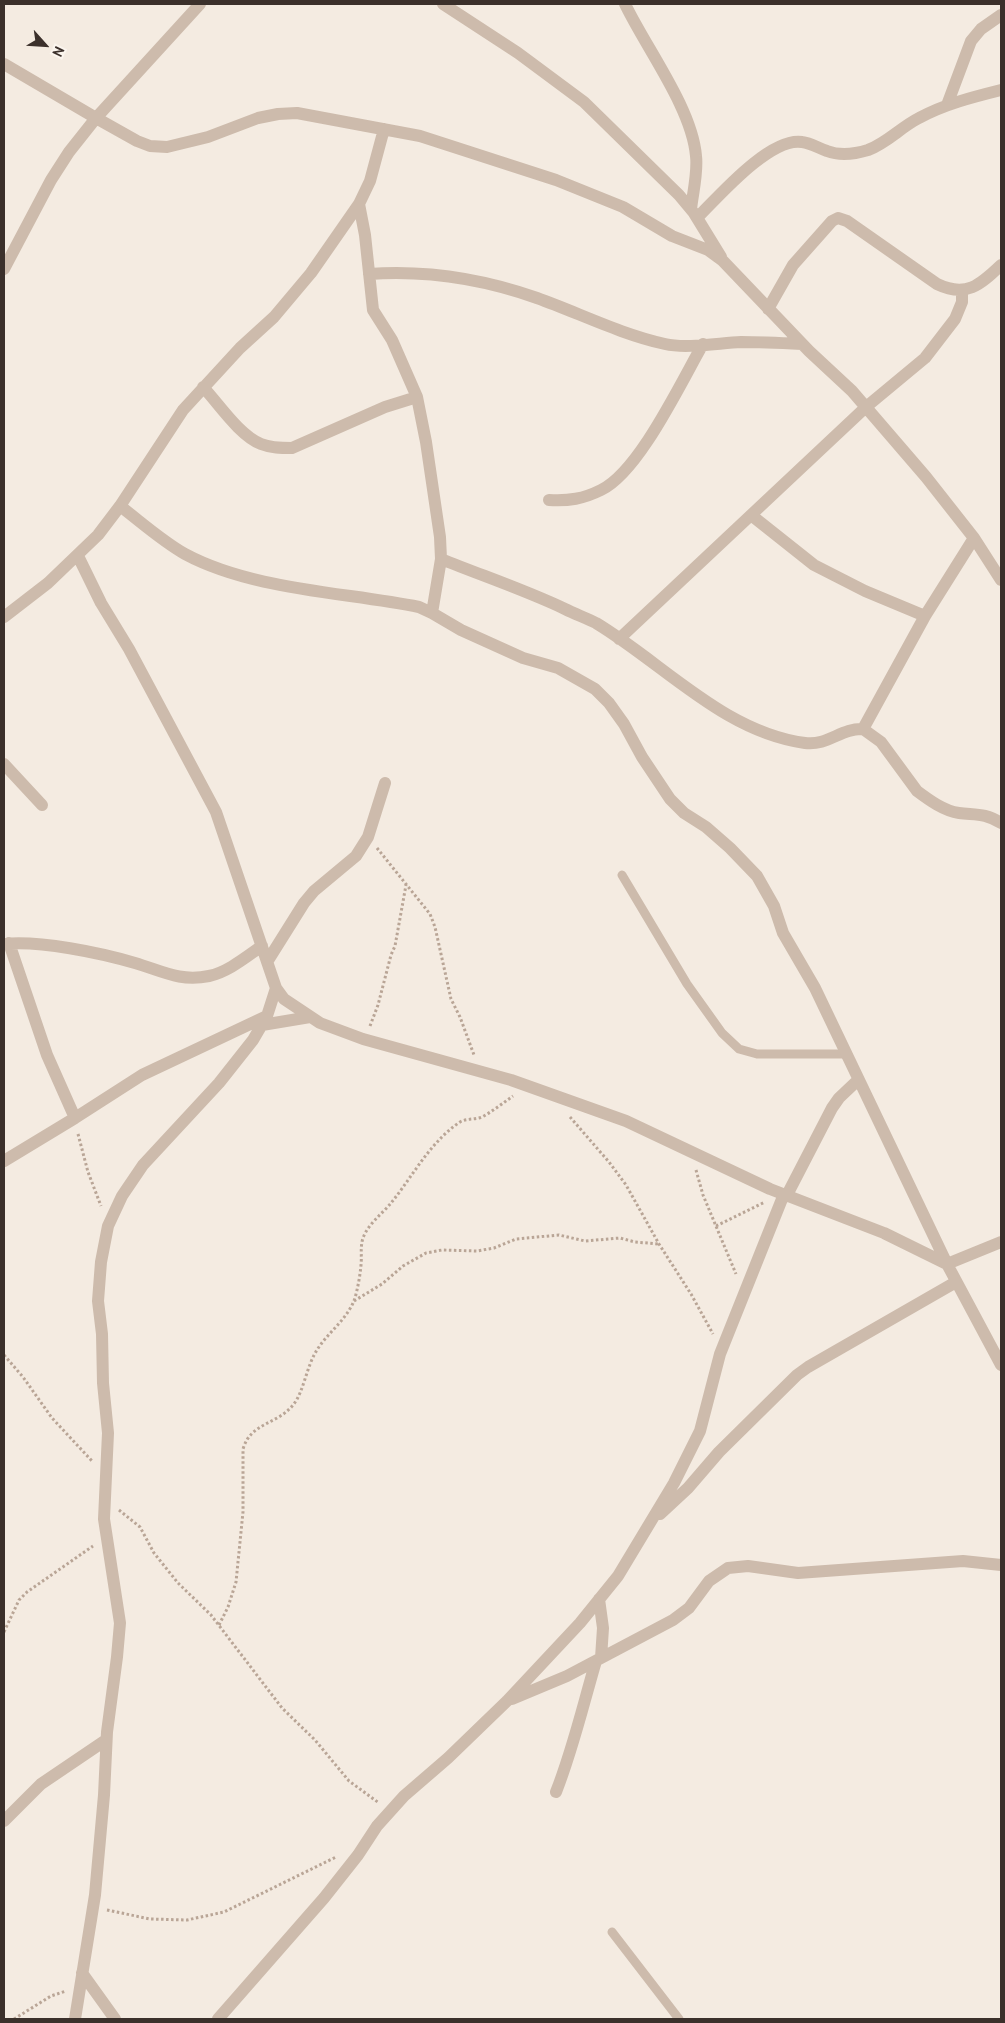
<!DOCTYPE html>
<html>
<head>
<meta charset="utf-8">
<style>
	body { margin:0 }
	#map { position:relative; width:1005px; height:2023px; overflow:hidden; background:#f4ebe1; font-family:"PT Sans",sans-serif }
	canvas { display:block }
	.frame { position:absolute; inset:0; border:5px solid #3b302b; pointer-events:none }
	.north { position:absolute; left:20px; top:20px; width:50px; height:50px; -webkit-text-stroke:4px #fbf5ee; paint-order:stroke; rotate:116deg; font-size:14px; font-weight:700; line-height:20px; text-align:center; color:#3b302b }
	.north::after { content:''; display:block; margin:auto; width:18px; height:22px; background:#3b302b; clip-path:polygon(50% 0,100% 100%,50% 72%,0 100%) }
</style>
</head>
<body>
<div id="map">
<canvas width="1005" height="2023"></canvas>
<div class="frame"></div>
<div class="north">N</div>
</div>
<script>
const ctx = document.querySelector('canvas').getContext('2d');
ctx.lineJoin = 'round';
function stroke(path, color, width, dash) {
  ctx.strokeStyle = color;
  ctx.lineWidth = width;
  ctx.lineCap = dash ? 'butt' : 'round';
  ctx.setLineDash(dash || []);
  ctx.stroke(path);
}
const path = new Path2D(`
	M377 848 430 914 435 927 451 999 460 1017 474 1055
	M370 1026 378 1005 391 955 395 946 406 885
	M570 1117 609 1162 626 1185 659 1244 691 1294 713 1334
	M78 1134 88 1172 101 1206
	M696 1170 703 1195 736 1274
	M716 1226 765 1202
	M354 1301 382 1284 403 1266 426 1253 442 1250 477 1251 494 1248 516 1239 559 1235 585 1241 620 1238 635 1242 659 1244
	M4 1355 23 1377 52 1418 92 1461
	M119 1510 140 1527 154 1553 178 1583 211 1615 282 1708 315 1740 349 1781 379 1803
	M219 1625 228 1607 236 1582 243 1512V1449C251 1422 277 1425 293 1405 304 1392 306 1367 317 1350 328 1332 348 1319 355 1298 358 1287 360 1276 361 1265 362 1256 360 1247 363 1238 368 1224 382 1214 391 1203 413 1176 430 1142 460 1122 467 1118 475 1120 482 1117 493 1111 503 1103 513 1096
	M4 1632 19 1600 27 1592 93 1546
	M107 1910 150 1919 187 1920 224 1912 336 1857
	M14 2019 51 1996 66 1991`);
const lane = new Path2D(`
	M622 875 687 984 722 1033 739 1049 757 1054H846
	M612 1932 679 2019`);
const street = new Path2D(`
	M443 4 518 53 584 102 679 195 694 213 721 257
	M625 4C646 48 692 108 696 156 698 172 693 192 691 209
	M4 64 96 118 137 141 150 146 167 147 208 137 258 118 278 114 297 113 420 136 556 180 623 207 672 236 708 250 723 261 809 351 852 391 926 477 974 538 1001 580
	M947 105 971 41 981 29 1001 15
	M359 204 365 235 373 310 392 340 417 397 426 442 440 537 441 559 432 613
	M697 218C719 196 770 137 802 142 811 143 818 148 827 151 840 156 855 154 868 150 887 143 901 127 919 118 945 104 973 97 1001 90
	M4 269 51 180 69 152 96 118 200 4
	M369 274C425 270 483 279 537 298 579 313 620 334 665 344 686 349 719 343 741 342 761 342 782 343 802 344
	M768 309 793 265 832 221 838 218 847 221 937 284C966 298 980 285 1001 265
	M203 387C219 404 239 435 261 444 271 448 281 448 292 448L385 407 417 397
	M549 500C569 501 583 499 601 490 639 472 681 382 703 344
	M120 506C141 522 162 541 185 554 252 590 344 592 419 607L432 613 461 630 523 658 558 668 595 689 609 703 624 724 642 757 670 799 684 813 706 827 730 848 757 876 774 906 783 933 815 988 947 1264 1001 1365
	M751 515 814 565 865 591 925 616
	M78 556 101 603 129 649 216 812 276 988 284 999 320 1023 363 1039 511 1080 626 1121 770 1189 884 1233 947 1264 1001 1242
	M441 559C483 576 525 590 565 609 575 614 586 618 596 623 664 664 724 732 805 743 828 746 841 728 863 729L881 742 917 791C929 800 944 811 959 813 977 815 985 813 1001 823
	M4 617 48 583 98 535 120 506 183 410 240 348 274 317 311 273 359 204 370 181 384 129
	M619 639 866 407 925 358 955 319 962 302V290
	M863 729 925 616 974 538
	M4 764 42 805
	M9 943 47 1055 75 1118
	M4 944C39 940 101 953 135 963 162 971 180 982 209 976 228 972 246 957 262 946
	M267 962 304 903 314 891 356 856 368 837 385 783
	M262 1025 310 1017
	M4 1161 75 1118 142 1075 267 1016
	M787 1195 832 1108 839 1098 858 1080
	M660 1514 688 1488 719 1452 797 1375 808 1367 956 1282
	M599 1599 603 1628 601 1658
	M512 1699 567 1676 673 1620 689 1608 709 1581 728 1568 748 1566 798 1573 963 1561 1001 1565
	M556 1792C573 1749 583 1705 596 1661
	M4 1821 41 1784 106 1740
	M82 1973 115 2019
	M75 2019 95 1895 104 1795 107 1732 117 1657 120 1623 104 1519 108 1433 103 1383 102 1334 98 1301 101 1262 108 1226 122 1196 143 1165 219 1083 253 1040 267 1016 276 988
	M218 2019 324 1898 358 1855 377 1826 404 1796 448 1758 507 1701 580 1623 618 1576 674 1483 700 1431 720 1354 784 1194`);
stroke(path, '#b9a596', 3, [2.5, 2.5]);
stroke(lane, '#cdbbac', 9);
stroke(street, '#cdbbac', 12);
</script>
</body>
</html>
